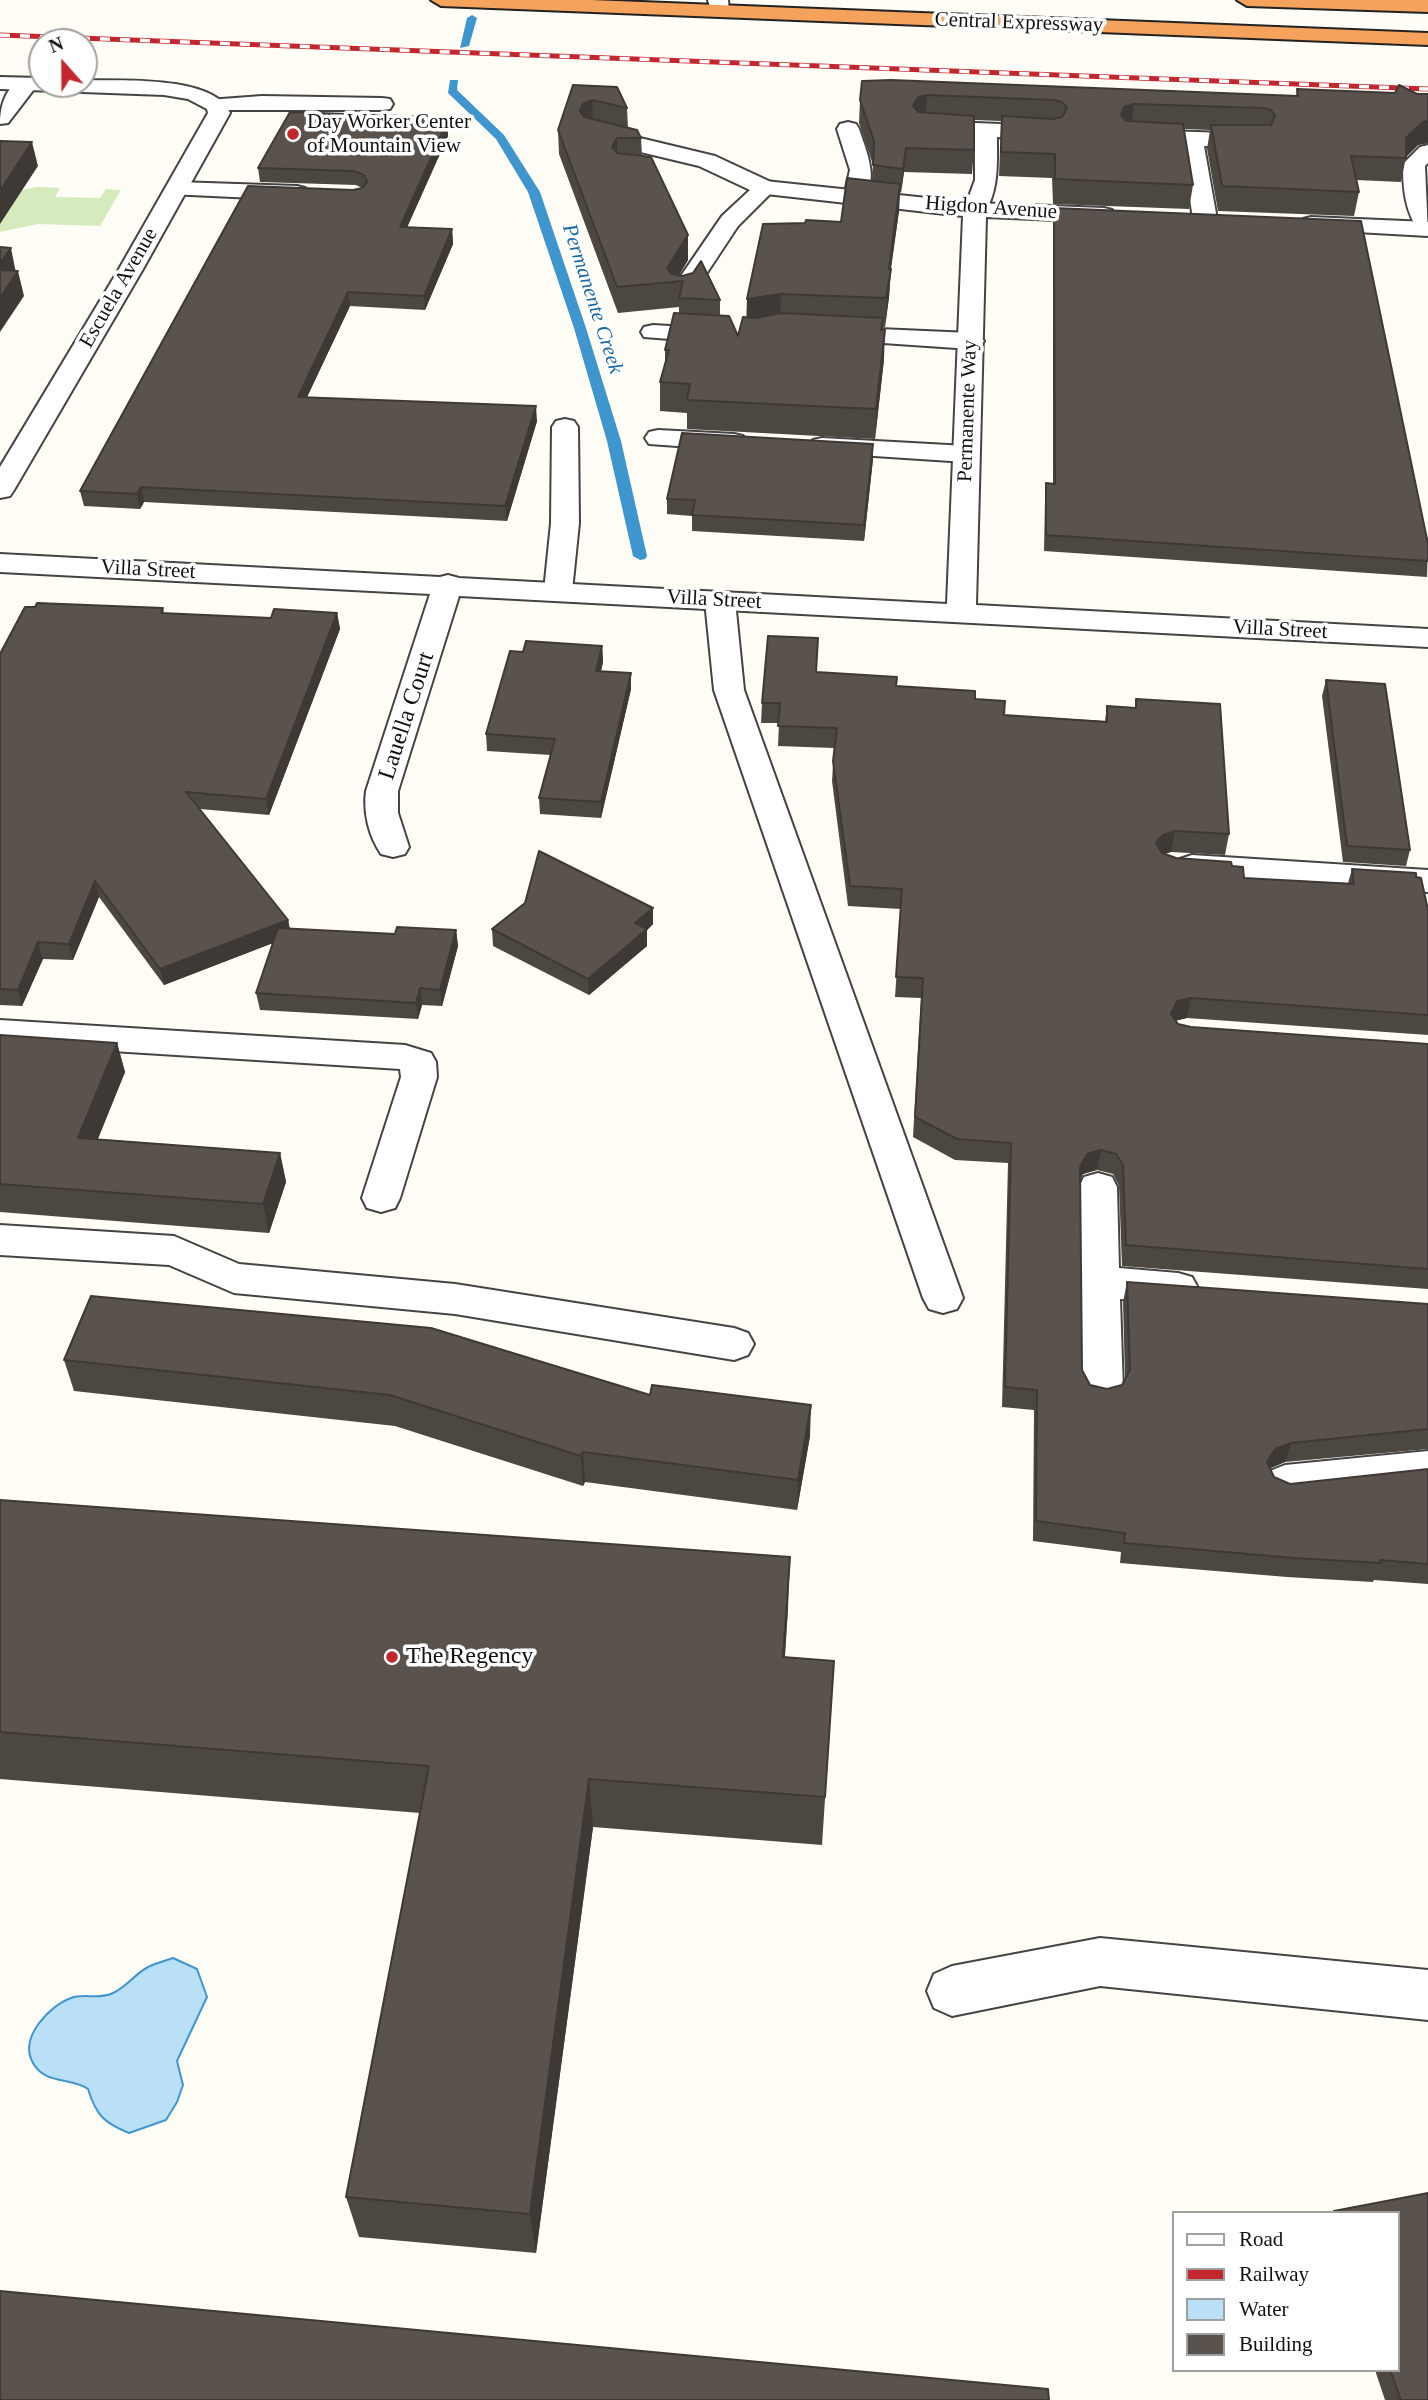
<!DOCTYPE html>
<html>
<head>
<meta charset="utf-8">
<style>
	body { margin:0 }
	#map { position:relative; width:1428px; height:2400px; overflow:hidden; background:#fffdf5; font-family:Georgia,serif }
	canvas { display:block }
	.legend { position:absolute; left:1172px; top:2211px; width:228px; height:161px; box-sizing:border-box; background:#fff; border:2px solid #a0a0a0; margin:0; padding:9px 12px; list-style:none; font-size:21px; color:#111 }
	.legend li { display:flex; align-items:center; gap:14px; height:35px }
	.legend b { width:35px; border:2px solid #a0a0a0 }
	.north { position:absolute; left:28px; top:28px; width:70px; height:70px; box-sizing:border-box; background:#fff; border:2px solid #a0a0a0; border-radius:50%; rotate:339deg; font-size:19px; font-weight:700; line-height:28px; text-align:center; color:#111 }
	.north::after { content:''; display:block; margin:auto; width:24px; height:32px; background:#c4262e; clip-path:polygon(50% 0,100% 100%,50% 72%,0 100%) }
</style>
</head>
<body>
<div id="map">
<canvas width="1428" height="2400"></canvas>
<ul class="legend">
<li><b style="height:9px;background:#fff"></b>Road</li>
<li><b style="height:9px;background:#c4262e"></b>Railway</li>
<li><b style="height:19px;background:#b9e0f7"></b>Water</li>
<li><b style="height:19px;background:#5a524d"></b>Building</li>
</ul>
<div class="north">N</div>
</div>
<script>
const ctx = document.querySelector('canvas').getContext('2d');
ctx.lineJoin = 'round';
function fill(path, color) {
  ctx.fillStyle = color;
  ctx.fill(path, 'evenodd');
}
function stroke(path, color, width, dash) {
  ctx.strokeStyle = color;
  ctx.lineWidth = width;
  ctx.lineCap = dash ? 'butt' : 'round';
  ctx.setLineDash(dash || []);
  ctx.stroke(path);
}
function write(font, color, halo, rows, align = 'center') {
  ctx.font = font + ' Georgia,serif';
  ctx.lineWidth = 7;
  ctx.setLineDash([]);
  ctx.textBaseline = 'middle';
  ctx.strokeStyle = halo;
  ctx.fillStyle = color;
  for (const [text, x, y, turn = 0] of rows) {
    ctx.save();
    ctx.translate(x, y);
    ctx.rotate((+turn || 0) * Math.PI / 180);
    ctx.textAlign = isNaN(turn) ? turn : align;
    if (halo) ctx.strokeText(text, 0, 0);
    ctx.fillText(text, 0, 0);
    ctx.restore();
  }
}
const green = new Path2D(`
	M37 187 60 188 55 197 100 198 106 189 121 190 100 226 38 224 0 232V194Z`);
const water = new Path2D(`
	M173 1958 197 1969 207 1997 177 2061 183 2085 177 2102 166 2120 129 2133C104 2123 96 2115 88 2089 71 2077 43 2085 32 2061 20 2037 49 2006 71 1998 83 1993 100 2000 113 1993 126 1987 135 1974 148 1967 155 1963 165 1961 173 1958Z`);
const stream = new Path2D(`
	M472 15 477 18 469 46 460 48 467 18Z
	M450 80H458L457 90 504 135 540 192 586 328 621 441 647 556 645 559 640 560 633 556 607 441 574 328 528 192 496 139 448 93Z`);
const lane = new Path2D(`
	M27 78 34 80 38 84 8 123 0 124C0 106 6 83 27 78Z
	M262 96 382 98 390 99 393 104 390 109 382 110H208L205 105 208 100Z
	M925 121 1051 126 1059 128 1062 133 1059 138 1051 140 997 137C997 164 999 192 983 215H967L964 210 975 180V137L917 133 914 128 917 123Z
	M848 122 856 124 859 129C867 153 879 179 863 202H847L844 197 850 170 837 129 840 124Z
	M594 127 715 156 773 183 776 188 738 226 691 297 682 299 673 297 670 292 722 216 750 190 699 166 586 139 583 134 586 129Z
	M1134 130 1258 134 1266 136 1269 141 1266 146 1258 148 1204 146 1217 219 1213 224H1197L1193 219 1182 145 1126 142 1123 137 1126 132Z
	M1428 145V163L1425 166 1428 235 1420 233C1405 211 1403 190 1403 164L1420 147Z
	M177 182 297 186 305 188 308 193 305 198 297 200 169 194 166 189 169 184Z
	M653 325 721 329 730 331 733 336 730 341 721 343 644 337 641 332 644 327Z
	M833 327 971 333 980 336 984 341 980 346 971 349 824 339 821 334 824 329Z
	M565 419 574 421 578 427 579 523 572 591 568 597 558 600 548 597 544 591 551 523 552 427 556 421Z
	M658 430 734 434 743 436 747 442 743 448 734 450 649 444 645 438 649 432Z
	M822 438 966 446 975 448 979 454 975 460 966 462 813 452 809 446 813 440Z
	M720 592 730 595 735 601 744 690 963 1298 957 1309 943 1313 929 1309 923 1298 714 690 705 601 710 595Z
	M1192 855 1428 870V892L1192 877 1180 873 1175 866 1180 859Z
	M0 1020 405 1045 431 1053 436 1062 437 1077 400 1198 395 1208 381 1212 367 1208 362 1198 401 1077 400 1069 0 1044Z
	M1098 1173 1112 1177 1117 1187 1119 1268 1178 1273 1192 1277 1198 1288 1192 1299 1178 1303 1120 1299 1123 1390 1117 1402 1102 1406 1087 1402 1081 1390 1079 1187 1084 1177Z
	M0 1225 174 1236 239 1264 455 1284 734 1328 748 1333 754 1344 748 1355 734 1360 455 1314 234 1293 169 1265 0 1255Z
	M1428 1451V1485L1285 1501 1270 1495 1264 1483 1270 1471 1285 1465Z
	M1100 1938 1428 1970V2020L1100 1986 952 2016 934 2008 927 1991 934 1974 952 1966Z`);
const street = new Path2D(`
	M708 0H728L729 11 726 15H712Z
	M0 77 42 78V84H84V80C119 81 215 75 230 113L143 269 14 490 10 496 0 498V467L119 269 208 113 207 109 188 99 164 95 0 89Z
	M765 181 975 203 1104 208 1112 210 1116 215 1112 220 1104 222 986 217 976 605 1428 629V647L459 596 398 791V813L409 847 405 854 393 857 381 854C369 836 363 813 366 791L430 594 0 572V554L440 577 448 575 459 578 947 604 963 216 757 193 754 188 757 183Z
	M1311 217 1428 222V236L1303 229 1299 224 1303 219Z`);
const highway = new Path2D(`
	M431 0H591L1428 33V45L441 6Z
	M1237 0H1428V12L1247 6Z`);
const rail = new Path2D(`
	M0 35 1428 89`);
const wall = new Path2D(`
	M862 81 1296 96 1297 89 1428 94V143L1418 145 1406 157 1401 182 1356 180 1359 192 1354 216 1218 211 1207 149 1210 130 1184 129 1193 185 1189 209 1053 204 1052 178 999 176 1001 121 974 120V150L972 174 904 172 901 193 900 192 899 211 891 269 889 297 885 327H883L884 359 875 439 687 429V413L660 411V382L665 362V350L679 313V307L618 313 559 154 558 130 573 85 627 108 628 128 641 138 642 156 688 260 679 275 720 300V316L738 336 747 317 805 223 841 222 872 181 873 165 859 123 860 100Z
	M431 122H447L448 136 407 227 452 229 453 244 425 310 350 306 307 397 537 421 507 521 144 502 140 509 84 506 80 491 353 190 362 188 356 185 260 182 258 168Z
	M1054 208 1428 544 1427 577 1044 551 1045 499 1046 483 1053 484V222Z
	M873 459 864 541 692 531V516L667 514V499Z
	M163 608 164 613 271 618 337 613 340 629 269 815 200 809 288 920 290 929 395 934 456 930 458 946 442 1006 422 1005 418 1019 260 1010 256 993 273 943 164 985 99 897 73 960 43 959 22 1006 0 1005V654Z
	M602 646 603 662 601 671 631 689 601 818 540 814 539 798 551 755 487 751 486 734 523 652Z
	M816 672 975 699 1004 715 1105 721 1107 706 1135 708 1136 699 1229 834 1225 855 1171 852 1164 854 1176 858 1232 866 1244 878 1348 883 1352 869 1416 877 1428 910V1035L1187 1018 1175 1021 1178 1024 1191 1027 1428 1044V1289L1122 1266 1119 1186 1113 1174 1097 1170 1083 1174 1080 1181 1082 1370 1090 1385 1107 1389 1122 1385 1125 1378 1123 1302 1127 1282 1428 1304V1449L1285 1462 1270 1468 1274 1477 1290 1484 1428 1469V1584L1374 1580 1373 1582 1287 1577 1120 1563 1121 1552 1033 1541 1034 1410 1002 1407 1008 1163 955 1160 913 1137 921 998 895 997 901 909 848 906 832 781 834 748 778 746 779 723H761L762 703Z
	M1326 680 1410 850 1406 866 1343 862 1322 696Z
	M653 924 647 930V946L589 995 493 946 492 929Z
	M0 1035 117 1043 125 1072 98 1139 280 1153 286 1182 269 1233 0 1212Z
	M64 1360 650 1395 810 1436 797 1510 585 1482 583 1486 395 1426 74 1391Z
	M0 1500 788 1608 785 1657 834 1661 822 1845 593 1827 536 2253 359 2237 346 2197 420 1813 0 1779Z
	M1428 2193V2400H1385L1375 2370H1398V2213H1333L1334 2211Z`);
const shadedWall = new Path2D(`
	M927 95 925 118 916 120 913 106 918 97Z
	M592 100 593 124 584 128 580 111 583 104Z
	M1134 104 1131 127 1121 115 1124 107Z
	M1428 121V143L1418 145 1405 158 1406 138 1423 122Z
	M447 122 448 136 401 241 400 227Z
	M617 138V162L612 147Z
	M32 142 38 166 0 224V191Z
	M906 148 904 172 901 193 903 169Z
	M900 184 899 211 890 273 891 269 889 297 885 327 889 269Z
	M452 229 453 244 425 310 424 296Z
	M688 235V260L675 282 667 268Z
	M11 248 16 273 0 288V263Z
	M18 271 24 296 0 332V298Z
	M348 292 350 306 300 412 298 397Z
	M781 294 780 322 746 327 747 299Z
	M885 330 884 359 875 439 876 409Z
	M536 406 537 421 507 521 505 506Z
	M873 444V459L864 541V525Z
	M141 487 144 502 140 509 137 494Z
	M337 613 340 629 269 815 266 799Z
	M602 646 603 662 597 687 596 671Z
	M631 673V689L601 818V802Z
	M1175 831 1171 852 1159 856 1156 843 1163 835Z
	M95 881 99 897 73 960 69 944Z
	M653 908V924L647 930V946L589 995 588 979 635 923Z
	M288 920 291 936 164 985 160 969Z
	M456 930 458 946 442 1006 440 990Z
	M38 942 43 959 22 1006 18 990Z
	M420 988 422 1005 418 1019 416 1003Z
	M1191 998 1187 1018 1173 1021 1171 1014 1177 1001Z
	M117 1043 125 1072 86 1167 78 1138Z
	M1101 1150 1097 1170 1083 1174 1076 1187 1080 1167 1087 1154Z
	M280 1153 286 1182 269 1233 263 1204Z
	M811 1405 810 1436 797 1510 798 1480Z
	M1291 1443 1285 1462 1269 1469 1267 1462 1275 1449Z
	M583 1452 585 1482 583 1486 581 1456Z
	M790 1557 788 1608 781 1707 783 1657Z
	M589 1779 593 1827 536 2253 530 2214Z`);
const building = new Path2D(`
	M891 80 1298 96 1297 89 1395 93 1399 85 1417 94H1428V121L1423 122 1406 138V158L1351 156 1359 192 1222 186 1211 125H1271L1275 116 1271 110 1262 108 1134 104 1124 107 1121 115 1126 121 1183 124 1193 185 1055 179V154L1001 152 1002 116 1053 119 1062 117 1067 108 1062 102 1054 100 927 95 918 97 913 106 918 112 974 116V150L906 148 903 169 873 165 874 141 860 100 862 81Z
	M573 85 617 87 627 108 592 100 583 104 580 111 584 117 637 130 641 138H617L612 147 617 153 651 157 688 235 667 268 672 274 682 276 693 273 701 261 720 300 679 298 683 281 617 287 558 130Z
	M290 112 431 117 429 122H447L400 227 452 229 424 296 348 292 298 397 536 406 505 506 141 487 137 494 80 491 248 186 353 190 362 188 367 182 364 175 354 171 258 168Z
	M0 141 32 142 0 191Z
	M847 178 900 184 889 269H891L886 298 781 294 747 299 763 224 805 223 806 220 841 222Z
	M1054 208 1361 221 1428 544V561L1046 535V483L1055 484Z
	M0 247 11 248 0 263Z
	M0 270 18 271 0 298Z
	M674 313 729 316 738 336 743 317 756 318 781 313 883 318 881 330H885L876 409 687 400 690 384 660 382 669 350H665Z
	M682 433 873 444 864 525 692 515 695 500 667 499Z
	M37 603 163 608 161 613 271 618 274 609 337 613 266 799 186 792 288 920 160 969 95 881 69 944 38 942 18 990 0 989V654L25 607H35Z
	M768 636 818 638 816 672 897 677 896 686 975 691V699L1005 701 1004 715 1107 722V706L1136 708V699L1220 704 1229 834 1175 831 1163 835 1156 843 1162 853 1176 858 1231 862 1232 866 1243 867 1244 878 1354 884 1352 869 1416 873V877L1421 878 1428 910V1015L1191 998 1177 1001 1171 1014 1178 1024 1191 1027 1428 1044V1269L1126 1245 1123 1165 1116 1154 1101 1150 1087 1154 1080 1167 1082 1370 1090 1385 1107 1389 1122 1385 1130 1370 1127 1282 1428 1304V1429L1291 1443 1275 1449 1267 1462 1274 1477 1290 1484 1428 1469V1564L1380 1560 1381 1563 1294 1558 1124 1543 1125 1533 1036 1521 1037 1390 1005 1387 1011 1143 957 1139 915 1117 923 978 896 977 902 889 850 886 833 761 837 728 778 726 780 703H762Z
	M526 641 602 646 596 671 631 673 601 802 539 798 555 739 486 734 510 651 523 652Z
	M1326 680 1385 684 1410 850 1347 846Z
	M539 851 653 908 635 923 647 929 588 979 492 929 525 903Z
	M397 927 456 930 440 990 420 988 416 1003 256 993 278 928 395 934Z
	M0 1035 117 1043 78 1138 280 1153 263 1204 0 1184Z
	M91 1296 431 1328 650 1395 652 1385 811 1405 798 1480 583 1452 581 1456 390 1395 64 1360Z
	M0 1500 790 1557 783 1657 834 1661 825 1797 589 1779 530 2214 346 2197 429 1766 0 1732Z
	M1428 2193V2400H1401L1390 2370H1398V2213H1335L1334 2211Z
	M0 2291 1048 2389 1049 2400H0Z`);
const markers = [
	[293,134,7,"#c4262e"],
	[392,1657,7,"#c4262e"]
];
const farStreetnames = [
	["Central Expressway",1019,23,2],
	["Higdon Avenue",991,208,4],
	["Escuela Avenue",119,288,-60],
	["Permanente Way",968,411,-88],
	["Villa Street",148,570,3],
	["Villa Street",714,600,3],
	["Villa Street",1280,630,3]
];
const farPoinames = [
	["Day Worker Center",307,122],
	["of Mountain View",307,146]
];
const farWaternames = [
	["Permanente Creek",592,299,72]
];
const streetNames = [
	["Lauella Court",407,716,-72]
];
const poiNames = [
	["The Regency",406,1657]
];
fill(green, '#d5ebbd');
fill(water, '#b9e0f7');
stroke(water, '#3f96cf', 2);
fill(stream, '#3f96cf');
stroke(lane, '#444', 4);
stroke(street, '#444', 4);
stroke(highway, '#222', 4);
fill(lane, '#fff');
fill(street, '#fff');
fill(highway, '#f5a25d');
stroke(rail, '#c4262e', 5);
stroke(rail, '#fff', 3.5, [10]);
fill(wall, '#4d4742');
fill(shadedWall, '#3f3936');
fill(building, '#5a524d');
stroke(building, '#3f3936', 2);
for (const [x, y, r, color] of markers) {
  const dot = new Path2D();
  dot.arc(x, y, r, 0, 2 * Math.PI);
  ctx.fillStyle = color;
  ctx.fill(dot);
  stroke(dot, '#fff', 2.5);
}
write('21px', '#111', '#fff', farStreetnames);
write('21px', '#111', '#fff', farPoinames, 'left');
write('italic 21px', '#1768a6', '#fff', farWaternames);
write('24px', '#111', '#fff', streetNames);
write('24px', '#111', '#fff', poiNames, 'left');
</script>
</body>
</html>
